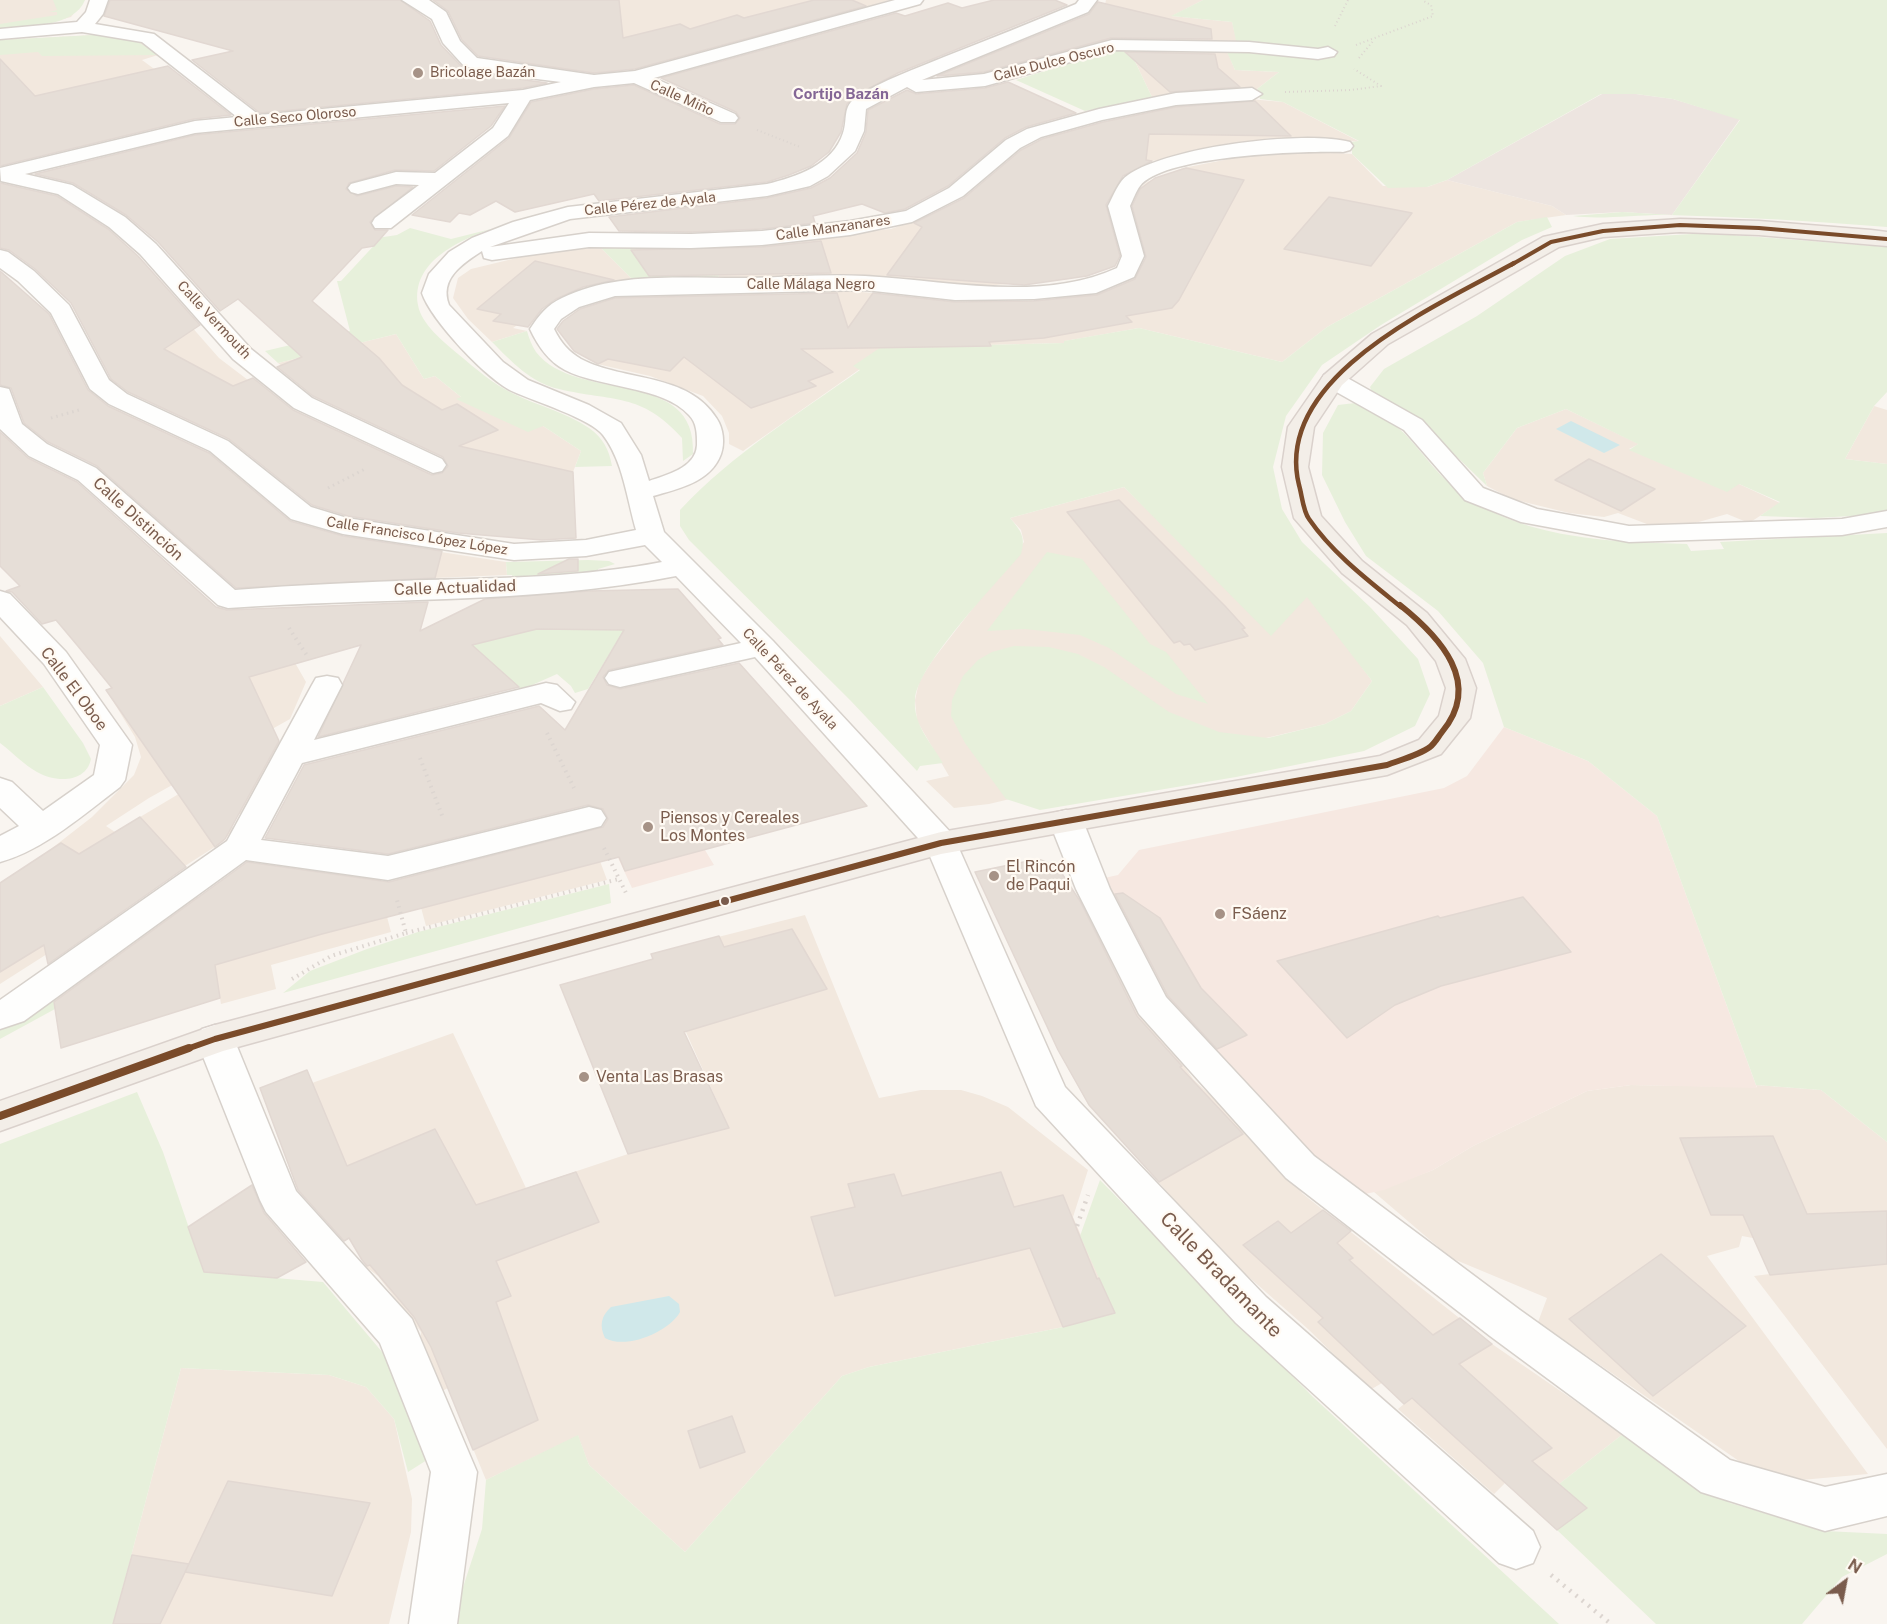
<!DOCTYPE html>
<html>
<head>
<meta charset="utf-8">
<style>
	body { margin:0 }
	#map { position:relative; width:1887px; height:1624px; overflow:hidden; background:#f9f5f0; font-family:"Public Sans",sans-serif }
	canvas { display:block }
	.north { position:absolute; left:1815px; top:1552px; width:60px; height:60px; -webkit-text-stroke:4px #fffaf3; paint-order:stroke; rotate:32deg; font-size:16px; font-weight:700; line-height:24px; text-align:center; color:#7a5c4d }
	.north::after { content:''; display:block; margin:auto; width:21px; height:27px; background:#7a5c4d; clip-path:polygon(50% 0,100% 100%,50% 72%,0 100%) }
</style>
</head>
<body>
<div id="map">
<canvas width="1887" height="1624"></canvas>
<div class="north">N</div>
</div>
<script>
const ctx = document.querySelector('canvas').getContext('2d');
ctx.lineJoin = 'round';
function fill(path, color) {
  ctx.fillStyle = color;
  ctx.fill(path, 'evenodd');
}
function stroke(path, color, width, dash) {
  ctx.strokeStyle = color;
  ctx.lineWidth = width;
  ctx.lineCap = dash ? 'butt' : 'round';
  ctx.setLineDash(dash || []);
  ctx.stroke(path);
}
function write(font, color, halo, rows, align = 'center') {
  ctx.font = font + ' "Public Sans",sans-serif';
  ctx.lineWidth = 4.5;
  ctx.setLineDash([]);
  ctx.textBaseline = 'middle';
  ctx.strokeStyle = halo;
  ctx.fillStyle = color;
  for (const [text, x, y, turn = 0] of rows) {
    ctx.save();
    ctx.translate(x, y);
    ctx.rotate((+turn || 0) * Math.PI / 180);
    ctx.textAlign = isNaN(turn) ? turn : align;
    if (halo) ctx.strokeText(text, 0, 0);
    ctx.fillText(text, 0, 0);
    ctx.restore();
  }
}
const residential = new Path2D(`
	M0 0H85L71 17 40 25 0 29Z
	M443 0H890L785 30 607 74 555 69 489 57Z
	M1106 0H1203L1172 16 1232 22 1237 42 1113 40 989 74 947 78 941 75 979 58 1082 18 1105 4Z
	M94 35 142 43 158 55 142 60 206 107 0 155V40Z
	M1129 49 1227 51 1235 70 1279 72 1257 89 1152 97Z
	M1249 99 1283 102 1360 142 1315 138H1270L1147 162 1141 158 1106 189 1104 270 1070 279 984 286 939 284 874 276 718 278 727 247 891 229 953 206 1034 144 1049 136 1172 106Z
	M1301 151 1352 154 1383 186 1427 187 1447 180 1552 206 1566 215 1517 222 1327 327 1282 362 1139 328 1065 341V343L903 347 854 366 860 369 743 451 729 444V433L722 416 703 396 650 376 597 364 579 354 561 334 562 323 577 310 625 294H757L785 299 786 294 852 291 973 303 1044 300 1114 289 1139 278 1151 260 1134 210 1140 188 1147 182 1183 168 1255 154Z
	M600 247 632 279 599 283 564 293 513 328 527 331 492 342 468 319 453 298 458 278 471 269 529 255Z
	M190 325 219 358 290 412 435 485 469 463 303 383 278 363 396 334 424 379 435 376 461 397 543 426 581 451 573 472 576 539 437 531 358 517 258 453 121 384Z
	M1874 406 1887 410V464L1845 459Z
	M1566 409 1639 444 1629 449 1739 484 1780 503 1749 523 1727 514 1688 525 1652 526 1618 513 1604 517 1569 513 1512 499 1487 486 1483 473 1517 428Z
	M1124 487 1164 526 1243 504 1372 681 1351 711 1325 724 989 804 954 808 926 781 949 776 917 721 915 700 919 682 932 661 1024 542 1021 530 1010 518Z
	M395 545 506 562 507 575 383 580Z
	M274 626 306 682 290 719 149 798 106 826 115 832 274 737 280 742 251 808 227 821 234 828 224 841 0 984V883L38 859 92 817 134 775 141 757 135 737 106 690Z
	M0 636 43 687 0 706Z
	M1038 859 1057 866 1148 1017 1194 1080 1248 1131 1303 1194 1492 1344 1623 1434 1531 1506 1505 1483 1494 1494 1398 1409 1404 1404 1382 1383 1370 1390 1308 1329 1226 1257 1088 1104 1058 1050 975 872Z
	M600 861 607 880 426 926 413 878Z
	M310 869 376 875 391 932 271 965 276 989 221 1004 220 998 61 1048 53 997 188 899Z
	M805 915 879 1098 921 1090H961L982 1096 1008 1107 1088 1170 1073 1217 1115 1313 1063 1327 869 1367 842 1376 685 1552 589 1465 578 1436 486 1480 448 1388 438 1393 420 1342 421 1332 378 1276 366 1267 315 1179 296 1186 260 1088 307 1070 312 1083 453 1033 526 1188 628 1154 729 1128 651 954Z
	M1631 1085 1757 1087 1756 1085 1821 1090 1887 1142V1449L1754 1276 1770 1274 1753 1238 1742 1236 1739 1247 1707 1256 1868 1474 1801 1480 1749 1468 1538 1322 1547 1298 1451 1258 1374 1192 1433 1170 1473 1146 1587 1091Z
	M181 1368 329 1375 366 1387 394 1419 412 1499 411 1532 389 1624H113Z`);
const commercial = new Path2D(`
	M1504 727 1588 761 1657 816 1757 1088 1631 1085 1587 1091 1473 1146 1433 1170 1384 1190 1365 1194 1332 1177 1167 1004 1095 880 1118 875 1139 850 1444 788 1467 776Z
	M663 780 714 865 632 888 593 804Z`);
const industrial = new Path2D(`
	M1602 94H1636L1673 99 1740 119 1672 215 1622 212 1566 215 1552 206 1447 180Z`);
const green = new Path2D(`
	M53 0H85C74 28 25 26 0 29V24L57 15V12H49L57 10Z
	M1203 0H1887V227C1815 221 1742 217 1670 215 1639 214 1602 220 1573 216L1622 212 1672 215 1740 120 1673 99 1636 94H1601L1447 180 1427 187 1388 188 1352 154V142L1359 141 1283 102 1260 99 1257 89 1279 72 1235 70 1226 50H1238L1232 22 1171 16Z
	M94 35 135 40 158 55 42 56 38 52 0 55V40Z
	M1129 49 1152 97 1085 111 1016 80 1102 53Z
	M1547 217 1552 227 1522 240 1381 325 1322 365 1286 416 1273 467 1282 509 1302 542 1371 608 1418 659 1430 694 1415 726 1364 751 1236 777 1040 810 1006 799 965 743 951 716 952 700 963 676 978 660 992 652 1014 646 1049 647 1078 654 1104 667 1169 712 1219 732 1268 738 1325 724 1351 711 1372 681 1307 597 1271 636 1124 487 1010 518C1021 531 1026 537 1021 554 996 584 916 666 915 700 913 724 931 743 943 763L920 766 917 771 850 700 689 540 680 526V510C732 454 798 414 860 370L853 366 890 341 903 347 1064 343V341L1139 328 1282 362 1327 327 1517 222Z
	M410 228 451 239 491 229C458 241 411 262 418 305 421 324 444 342 458 354 476 369 493 384 514 394 538 406 566 412 589 428 603 438 609 449 612 466L575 467 581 451 543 426 528 432 456 399 461 397 435 376 424 379 396 334 278 363 265 351 350 331 337 281H341L380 239 377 238 397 235Z
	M1708 233 1887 247V392L1874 406 1845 459 1887 464V514L1816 518 1760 516 1780 502 1739 484 1727 492 1629 450 1638 444 1566 409 1517 428 1483 473 1487 486 1422 423 1374 397 1370 387 1384 369 1477 316 1565 256 1610 239Z
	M600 247H727L718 278 632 279Z
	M527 331C529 338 532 346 536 352 576 404 698 366 693 454L683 461 682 438C641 392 613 402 559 389 531 383 511 361 492 342Z
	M1355 403C1366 409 1378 413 1388 420 1410 434 1428 464 1448 482 1510 539 1608 542 1687 544L1691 551 1724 549 1720 542 1887 533V1142L1821 1090 1756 1085 1657 816 1588 761 1504 727 1483 663 1438 611 1366 556 1345 522 1322 475 1323 433 1338 405Z
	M1047 552 1082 559 1150 644 1166 652 1208 704 1176 694 1109 648 1080 635 1025 629 987 631Z
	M588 560 609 561 615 564 598 569V573L513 579 512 575H507L506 562Z
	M506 628 624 630 588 689 575 693 571 686 557 674 521 690 482 654 469 646Z
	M43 687 83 743 91 759C86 783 56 783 37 772 24 765 12 752 0 743V706Z
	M609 884 611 903 283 993 310 971 367 949 418 932Z
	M53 997 55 1009 0 1039V1025Z
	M137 1092 163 1152 204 1272 323 1282 399 1372 427 1460 408 1472 394 1419 366 1387 329 1375 181 1368 113 1624H0V1144Z
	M1100 1180 1313 1397 1559 1624H451L482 1529 486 1480 578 1435 589 1465 685 1552 842 1376 869 1367 1063 1327 1115 1313 1080 1236Z
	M1623 1434 1730 1503 1825 1531 1887 1534V1554L1842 1577 1802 1624H1656L1557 1530 1587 1508 1559 1484Z`);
const water = new Path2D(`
	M1571 421 1620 445 1604 453 1556 429Z
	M669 1296 679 1304 680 1312C669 1332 626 1350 605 1338 599 1326 601 1316 611 1307Z`);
const building = new Path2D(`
	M110 0H400L430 21 441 45 463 68 497 76 547 83 523 88 260 113 192 60 233 51 104 16Z
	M433 0H619L623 38 680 24 690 29 737 15 744 18 814 0H852L866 6 635 69 594 73 478 56 462 40 448 11Z
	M994 0H1055L1067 5 898 73 856 95 847 104 841 132 829 152 811 166 789 175 767 182 599 201 594 194 515 212 496 201 470 215 459 213 450 222 412 215 509 138 531 102 594 89 634 85 720 124H735L740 118 736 112 661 78 896 13 905 16 948 3 962 8Z
	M1098 2 1211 29 1212 39 1111 38 984 72 937 76 1089 14Z
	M1125 52 1215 54 1218 68 1240 87 1170 92Z
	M0 59 35 96 168 66 231 115 194 119 0 166Z
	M1008 82 1076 113 1026 127 1005 138 948 186 905 209 885 213 862 204 813 216 815 223 762 229 691 232 619 231 609 217 767 198 811 188 830 178 857 153 866 132 868 110 907 90 916 94 985 88Z
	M1255 101 1291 136 1149 134 1146 160 1152 161 1123 176 1106 205 1120 256 1115 266 1087 276 1024 285 887 275 922 227 914 223 964 198 1021 150 1042 139 1103 122 1176 107Z
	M505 106 491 126 434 171 395 170 349 183 346 189 357 196 396 186 413 187 370 222 375 230H388L374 246 362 248 312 301 379 358 402 385 442 410 457 404 498 430 459 446 573 472 576 538 542 540 458 533 348 516 312 505 229 439 128 392 111 379 71 303 35 269 9 250 0 248V183L57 196 108 229 138 256 200 325 164 349 233 386 253 378 293 410 432 475 442 473 448 466 443 457 313 396 277 367 302 357 238 299 220 311 158 242 126 215 73 183 35 174 195 135Z
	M1186 168 1244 180 1179 300 1172 308 1126 316 1132 322 1044 338 989 342 991 346 801 349 833 372 808 381 816 386 751 408 684 357 670 371 608 359 598 364 574 351 557 329 563 321 580 309 615 298 837 293 848 328 873 293 955 302 1034 301 1097 295 1135 279 1146 257 1132 206 1140 189 1155 178Z
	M1329 197 1412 213 1371 266 1284 249Z
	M821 241 831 273 649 276 631 250 762 247Z
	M535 261 614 280 583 287 556 299 542 309 528 327 493 321 501 314 477 309Z
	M0 271 49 314 88 390 108 406 209 453 290 521 343 536 442 551 435 578 236 588 97 466 48 442 24 423 11 388 0 385Z
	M0 432 28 458 77 482 216 607 227 610 428 602 420 631 485 599 589 591 678 589 721 638 718 639 723 645 609 670 603 677 607 685 620 689 739 663 867 806 625 871 619 857 322 934 215 965 220 998 61 1048 54 1002 247 862 389 882 603 827 608 819 603 809 588 805 388 854 265 838 304 765 539 706 565 730 624 630 537 629 472 645 519 687 318 737 361 645 249 677 279 741 225 839 215 847 106 690 112 688 77 645 56 620 42 624 12 592 6 591 20 586 0 566Z
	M1589 459 1655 489 1621 511 1555 480Z
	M1119 500 1225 606 1245 628 1242 629 1248 636 1195 650 1190 644 1184 645 1180 641 1174 643 1067 512Z
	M569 559H578V571L538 574Z
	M140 817 186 867 48 964 44 945 0 972V883L61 843 79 854Z
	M1038 859 1057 866 1080 901 1137 1016 1182 1066 1180 1067 1243 1134 1159 1182 1089 1105 1058 1050 975 872Z
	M1123 893 1160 918 1201 988 1247 1035 1217 1049 1168 996 1115 894Z
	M1523 897 1571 952 1441 986 1395 1005 1347 1038 1277 961 1438 916 1440 918Z
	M792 929 827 989 684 1032 729 1128 628 1154 560 985 653 959 651 954 719 936 724 947Z
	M307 1070 347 1166 435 1129 476 1205 576 1172 599 1222 496 1261 511 1296 496 1302 538 1420 473 1450 431 1347 414 1317 370 1265 367 1266 362 1260 349 1238 344 1241 298 1190 260 1088Z
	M1773 1136 1807 1214 1887 1211V1264L1770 1275 1743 1215H1711L1680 1138Z
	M1001 1172 1014 1207 1063 1195 1097 1279 1099 1278 1115 1313 1063 1327 1030 1248 835 1296 811 1217 855 1207 848 1184 894 1174 902 1196Z
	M252 1185 264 1213 306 1262 277 1278 204 1272 188 1227Z
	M1323 1210 1351 1231 1337 1243 1353 1258 1349 1260 1433 1335 1460 1318 1492 1344 1459 1364 1552 1448 1532 1461 1587 1508 1557 1530 1412 1398 1404 1404 1318 1322 1323 1318 1243 1245 1278 1221 1291 1233Z
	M1661 1254 1746 1326 1653 1396 1569 1319Z
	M732 1416 745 1452 700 1468 688 1431Z
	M228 1481 370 1503 332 1596 185 1572Z
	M132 1555 189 1564 160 1624H113Z`);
const pathFar3 = new Path2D(`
	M1335 26 1348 0
	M1356 45 1433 16 1431 5 1422 0
	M1359 58 1374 40
	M1285 92 1351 90 1381 86 1354 69
	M757 130 800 147`);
const pathFar2 = new Path2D(`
	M51 418 79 410
	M328 488 367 468`);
const pathFar1 = new Path2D(`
	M289 628 308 657
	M547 733 574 788
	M420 758 443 818
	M604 848 626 893
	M406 933 619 879
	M292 979 331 956 406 933 397 900`);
const path = new Path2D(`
	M1077 1226 1088 1195
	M1551 1575 1611 1624`);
const minor = new Path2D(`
	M90 0H108L103 14 95 24 154 34 259 115 523 90 561 82 497 74 464 66 443 43 432 19 402 0H429L446 12 460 41 477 58 594 75 635 71 895 0H923L920 4 654 78 735 114 738 118 735 122H721L634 83 594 87 530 100 508 136 391 228H375L372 223 375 218 419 185 396 184 358 194 351 192 348 188 351 184 396 172 435 173 493 128 509 103 195 133 25 174 72 185 125 217 156 244 251 349 312 398 442 459 446 465 442 471 433 473 294 408 233 359 140 254 109 227 58 194 1 181 0 168 195 121 237 117 142 42 82 32 0 39V29L77 22 86 12Z
	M1079 0H1097L1088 12 922 80 984 74 1112 40 1249 42 1318 49 1328 47 1337 52 1334 56 1318 59 1249 52 1113 50 985 86 916 92 907 87 866 109 864 131 855 151 828 176 810 186 767 196 570 219 490 247 589 233 691 234 762 231 850 221 906 211 949 188 1006 140 1027 129 1099 109 1176 93 1252 88 1262 94 1252 100 1176 105 1102 120 1041 137 1020 148 963 196 912 222 850 235 762 245 691 248 589 247 492 260 484 258 482 251C462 264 439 279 449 305L503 362 528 380 589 405 621 423 641 455 649 481C666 475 696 468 697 445 697 434 697 423 689 415 663 386 600 388 565 370 548 361 538 346 530 329 539 315 547 305 562 298 618 270 690 279 751 278 789 277 827 274 865 276 945 280 1040 303 1117 268L1122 256 1108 206C1113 197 1119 180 1128 175 1169 147 1302 130 1350 142L1353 146 1350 150 1343 152C1303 151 1165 155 1140 186 1136 191 1133 200 1130 206L1144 256 1134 277 1096 293 1034 299 955 300 865 290 615 296 579 307 561 319 554 329C561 343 568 351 581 359 625 382 688 372 717 419 723 428 725 443 721 454 711 482 678 489 653 496L664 532 773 641 953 835 1065 1087 1266 1297 1533 1531 1540 1547 1533 1563 1516 1569 1499 1563 1236 1323 1036 1106 926 847 755 657 620 687 609 684 605 678 609 672 741 643 676 576C529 605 377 597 228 608L218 605 78 480 29 456 0 429V387L9 389 22 424 47 444 96 468 235 590C298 585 362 582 426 580 505 578 584 577 662 562L645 545 586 556 514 560 343 534 291 519 210 451 109 404 90 389 51 313 18 281 0 268V250L8 252 34 271 69 305 109 380 127 394 228 441 311 507 347 518 514 544 586 540 636 530C627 499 623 461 603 435 591 419 534 401 514 392 487 380 431 320 422 293L429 274 449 252 472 238 513 222 568 207 767 184C796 177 833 165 843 133 848 119 842 106 857 97 883 80 915 69 944 57 988 40 1032 22 1076 4Z
	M1333 373 1342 375 1422 420 1483 488 1537 509 1629 526 1842 519 1887 511V527L1842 535 1629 542 1521 522 1465 500 1404 430 1324 385 1321 380 1324 375Z
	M0 591 10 594 66 652 132 745 125 780 120 787C84 814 44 850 0 862V836L19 826 0 808V778L12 782 43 811 94 775 100 745 44 664 0 617Z
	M327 676 338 678 342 685 314 740 546 683 557 685 575 702 571 709 560 711 541 703 302 763 261 840 388 856 589 807 601 810 606 818 601 826 388 880 246 860 24 1021 0 1029V1000L227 841 312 685 316 678Z
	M1066 810 1078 813 1083 821 1110 889 1166 997 1314 1156 1520 1310 1730 1460 1825 1487 1887 1474V1516L1825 1531 1701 1492 1490 1336 1286 1178 1139 1014 1076 889 1049 821 1054 813Z
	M215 1025 228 1029 234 1039 296 1191 412 1319 477 1472 457 1624H409L431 1472 380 1343 266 1212 260 1200 196 1039 202 1029Z`);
const major = new Path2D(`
	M1680 219 1759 221 1871 230 1887 232V246L1759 235 1680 232 1603 237 1559 247 1388 344 1342 385 1314 427 1308 467 1321 516 1362 561 1427 613 1465 659 1476 688 1470 718 1441 754 1387 775 941 854 223 1051 0 1131V1101L215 1025 941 832 1380 756 1419 740 1439 716 1446 688 1436 661 1407 625 1342 573 1294 518 1282 467 1288 427 1324 375 1372 334 1543 237 1603 224Z`);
const bus1Far3 = new Path2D(`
	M1511 265 1551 242 1603 231 1680 225 1759 228 1887 239`);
const bus1Far2 = new Path2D(`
	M1401 607C1369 581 1333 554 1309 519 1303 511 1302 495 1299 485 1272 376 1439 305 1514 263`);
const bus1Far1 = new Path2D(`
	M184 1050 215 1039 941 843 1387 765C1400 760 1419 755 1430 747 1435 743 1438 737 1442 732 1483 683 1440 637 1400 605`);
const bus1 = new Path2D(`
	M0 1116 189 1048`);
const markers = [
	[418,73,6,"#a69286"],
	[648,827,6,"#a69286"],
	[994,876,6,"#a69286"],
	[725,901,5,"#7a5c4d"],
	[1220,914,6,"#a69286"],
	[584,1077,6,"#a69286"]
];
const farStreetnames = [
	["Calle Dulce Oscuro",1054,62,-14],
	["Calle Miño",682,98,24],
	["Calle Seco Oloroso",295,117,-5],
	["Calle Pérez de Ayala",650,204,-6],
	["Calle Manzanares",833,228,-8],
	["Calle Málaga Negro",811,285],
	["Calle Vermouth",214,320,47],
	["Calle Francisco López López",417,536,9],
	["Calle Pérez de Ayala",790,679,47]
];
const farPoinames = [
	["Bricolage Bazán",430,73]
];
const farNeighbourhoodnames = [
	["Cortijo Bazán",841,94]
];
const streetNames = [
	["Calle Distinción",138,519,42],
	["Calle Actualidad",455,588,-2],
	["Calle El Oboe",74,689,53]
];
const poiNames = [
	["Piensos y Cereales",660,818],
	["Los Montes",660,836],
	["El Rincón",1006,867],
	["de Paqui",1006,885],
	["FSáenz",1232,914],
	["Venta Las Brasas",596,1077]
];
const nearStreetnames = [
	["Calle Bradamante",1221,1275,46]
];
fill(residential, '#f2e8de');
fill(commercial, '#f6e8e1');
fill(industrial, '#ede5e0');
fill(green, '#e7f0db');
fill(water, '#d0e8ea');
fill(building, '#e6ded7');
stroke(building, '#e2d8d2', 1.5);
stroke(minor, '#d7d1cb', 3);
stroke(major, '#dad1cc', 3);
stroke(pathFar3, '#dcd5d0', 2, [1, 3]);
stroke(pathFar2, '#dcd5d0', 3, [1.5, 4]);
stroke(pathFar1, '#dcd5d0', 4, [1.5, 4.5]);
stroke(path, '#dcd5d0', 4.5, [2, 6]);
fill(minor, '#fefefd');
fill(major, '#f3eee8');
stroke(bus1Far3, '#7a4b2a', 4);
stroke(bus1Far2, '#7a4b2a', 4.5);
stroke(bus1Far1, '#7a4b2a', 6);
stroke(bus1, '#7a4b2a', 8);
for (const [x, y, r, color] of markers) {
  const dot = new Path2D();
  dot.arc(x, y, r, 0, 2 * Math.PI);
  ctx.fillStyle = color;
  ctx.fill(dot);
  stroke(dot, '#fffaf3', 2);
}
write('14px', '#7a5c4d', '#fffaf3', farStreetnames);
write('14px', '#7a5c4d', '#fffaf3', farPoinames, 'left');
write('bold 15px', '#846695', '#fffaf3', farNeighbourhoodnames);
write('16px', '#7a5c4d', '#fffaf3', streetNames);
write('16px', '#7a5c4d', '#fffaf3', poiNames, 'left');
write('20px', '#7a5c4d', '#fffaf3', nearStreetnames);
</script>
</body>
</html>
